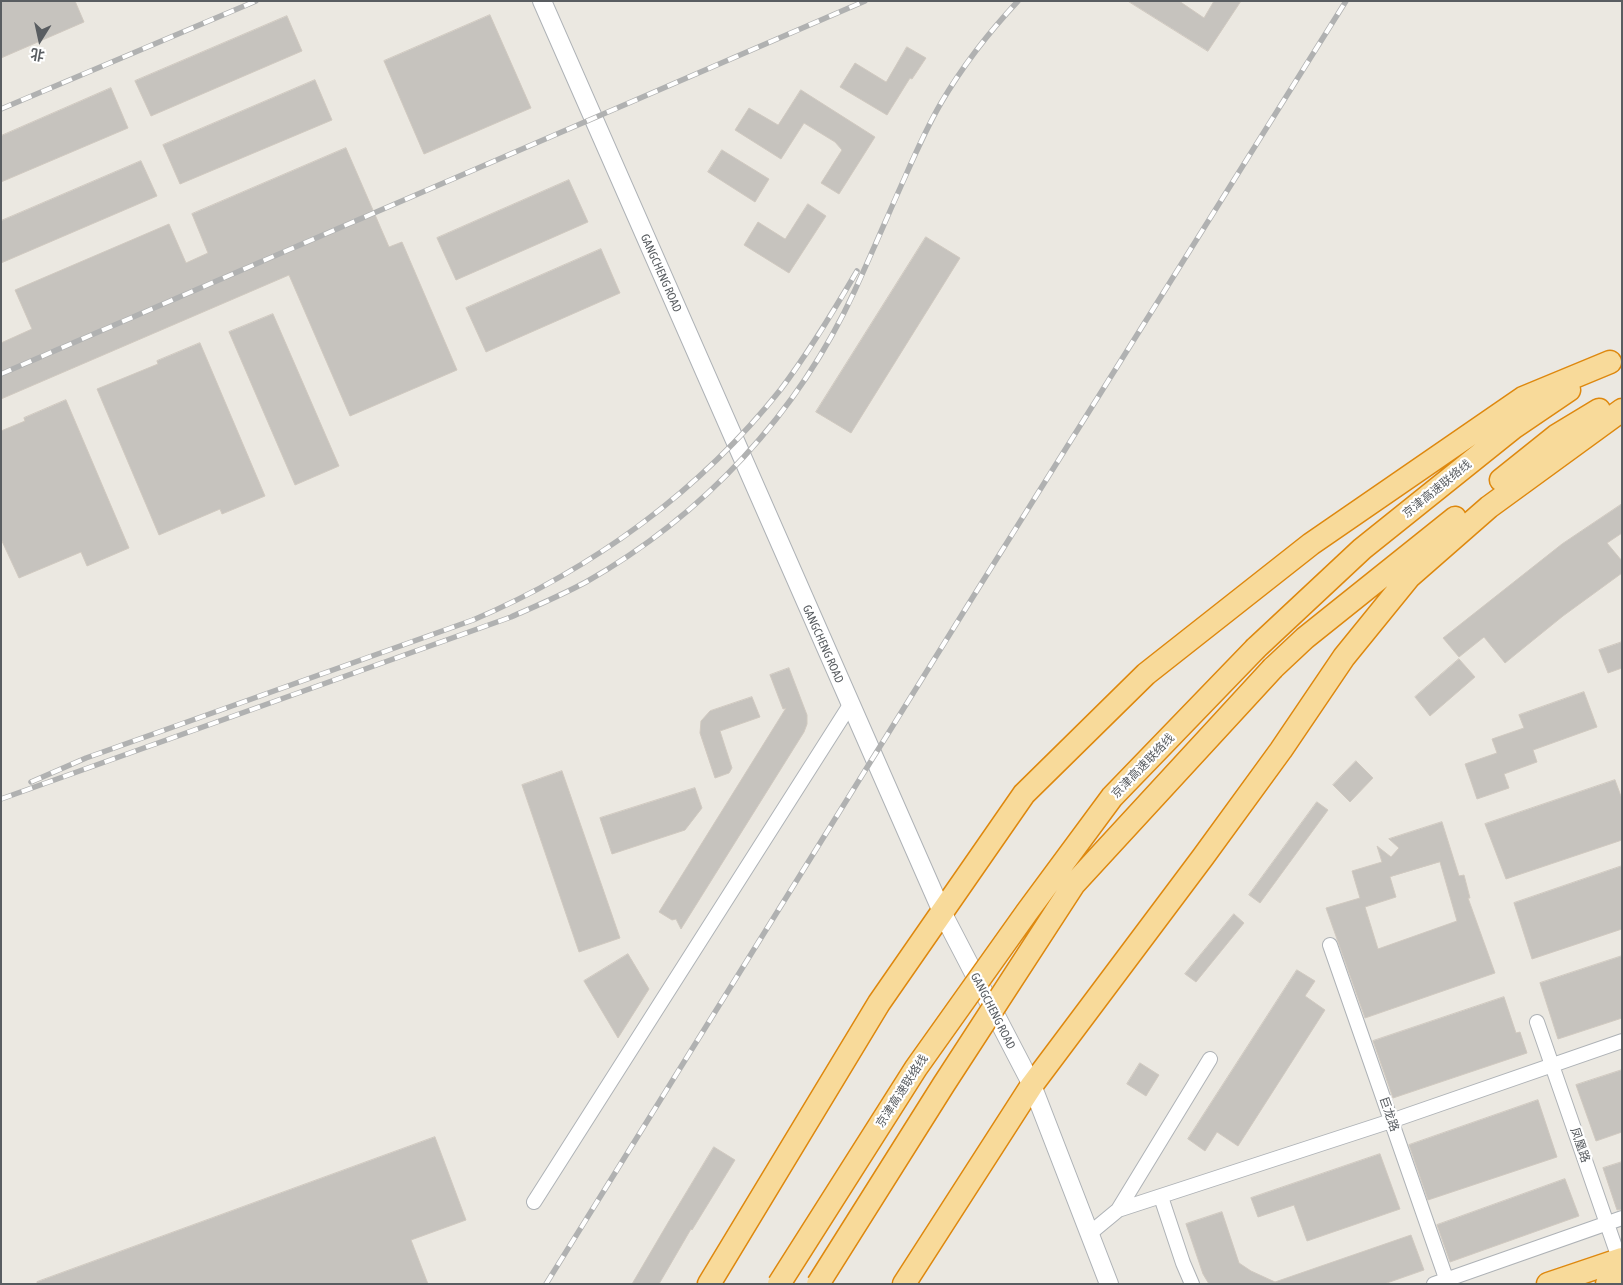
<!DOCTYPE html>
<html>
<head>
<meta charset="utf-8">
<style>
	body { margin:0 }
	#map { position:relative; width:1623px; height:1285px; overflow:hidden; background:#ebe8e1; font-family:"Asap Condensed","Noto Sans SC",sans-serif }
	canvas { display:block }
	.frame { position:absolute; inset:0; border:2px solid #595d61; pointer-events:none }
	.north { position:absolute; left:15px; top:15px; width:50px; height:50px; -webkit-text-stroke:4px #fff; paint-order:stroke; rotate:190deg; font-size:14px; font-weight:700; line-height:20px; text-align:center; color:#595d61 }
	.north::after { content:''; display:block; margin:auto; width:18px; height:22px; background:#595d61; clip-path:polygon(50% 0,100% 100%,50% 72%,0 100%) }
</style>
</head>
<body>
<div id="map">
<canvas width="1623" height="1285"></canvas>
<div class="frame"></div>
<div class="north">北</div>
</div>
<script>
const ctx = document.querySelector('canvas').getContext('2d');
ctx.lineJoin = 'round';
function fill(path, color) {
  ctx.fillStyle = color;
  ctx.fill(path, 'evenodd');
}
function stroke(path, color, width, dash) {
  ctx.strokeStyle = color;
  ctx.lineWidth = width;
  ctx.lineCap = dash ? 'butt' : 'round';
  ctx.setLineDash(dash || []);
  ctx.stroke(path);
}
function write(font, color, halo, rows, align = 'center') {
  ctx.font = font + ' "Asap Condensed","Noto Sans SC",sans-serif';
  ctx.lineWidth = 4.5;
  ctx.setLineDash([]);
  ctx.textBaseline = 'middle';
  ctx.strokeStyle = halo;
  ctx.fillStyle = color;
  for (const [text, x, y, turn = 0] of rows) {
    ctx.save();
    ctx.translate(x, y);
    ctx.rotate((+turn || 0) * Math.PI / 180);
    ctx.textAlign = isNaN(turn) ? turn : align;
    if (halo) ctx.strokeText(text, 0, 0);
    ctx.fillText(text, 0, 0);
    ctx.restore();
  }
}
const building = new Path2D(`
	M1 1H75L84 22 1 58Z
	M1128 1H1179L1204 18 1214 1H1241L1208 51Z
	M490 15 531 108 424 154 384 61Z
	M287 16 302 51 151 116 135 81Z
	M907 47 926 58 912 79 910 78 887 115 840 87 855 63 886 82Z
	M315 80 332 120 180 184 163 145Z
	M111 88 128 128 1 182V136Z
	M801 90 875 137 839 194 821 183 842 150 835 142 804 123 781 159 735 130 749 108 778 125Z
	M346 148 389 247 402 242 457 370 350 416 289 275 1 399V343L32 329 15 290 169 224 186 263 208 253 192 214Z
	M722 150 769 179 755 202 708 172Z
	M141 161 157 196 1 263V221Z
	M569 180 588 222 456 280 437 238Z
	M808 204 826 216 789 273 744 245 758 222 785 239Z
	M926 237 960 258 851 433 816 412Z
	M601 249 620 293 486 352 466 308Z
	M273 314 339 466 295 485 229 332Z
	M200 343 265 496 222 514 220 509 159 535 97 389 158 364 157 361Z
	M66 400 129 548 87 566 81 552 19 578 1 539V431L25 421 24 418Z
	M1622 504V533L1607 543 1622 561V573L1563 616 1505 663 1484 637 1459 657 1443 638 1562 544Z
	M1622 642V668L1608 673 1599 650Z
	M1459 659 1475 677 1430 716 1415 697Z
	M789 668 807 715V724L804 732 681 929 676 919 672 920 659 912 786 708 783 709 770 675Z
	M1584 692 1597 727 1533 750 1537 762 1504 774 1509 788 1477 799 1465 764 1497 753 1492 739 1524 728 1519 715Z
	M752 697 760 717 720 731 732 768 729 773 715 778 700 733 701 721 710 711Z
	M1356 761 1373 778 1350 802 1333 785Z
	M562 771 620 938 579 952 522 785Z
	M1615 780 1622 799V840L1506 879 1485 824Z
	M695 788 702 808 685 830 612 854 600 818Z
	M1317 802 1328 810 1260 903 1249 895Z
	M1442 822 1459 876 1464 875 1470 898H1468L1495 973 1365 1018 1326 908 1360 898 1352 871 1382 862 1377 846 1391 857 1399 848 1389 839ZM1440 862 1457 921 1378 949 1365 907 1396 897 1390 877Z
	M1622 866V929L1532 959 1514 903Z
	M1234 914 1244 923 1196 982 1185 974Z
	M628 954 649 989 618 1038 584 981Z
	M1622 956V1018L1558 1039 1540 983Z
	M1297 970 1315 981 1305 996 1325 1010 1238 1146 1217 1132 1205 1151 1188 1139Z
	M1504 997 1516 1033 1520 1032 1527 1053 1393 1098 1373 1041Z
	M1140 1063 1159 1075 1146 1096 1127 1084Z
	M1622 1070V1132L1596 1141 1576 1085Z
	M1538 1100 1557 1157 1428 1200 1409 1145Z
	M435 1137 466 1220 411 1240 428 1284H37V1282Z
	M714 1147 735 1160 692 1230 691 1229 659 1284H632L669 1221Z
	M1380 1154 1400 1209 1307 1241 1294 1205 1258 1217 1251 1198Z
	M1622 1162V1209L1617 1210 1603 1168Z
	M1565 1179 1579 1216 1450 1262 1437 1225Z
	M1222 1212 1239 1263 1251 1271 1275 1282 1411 1235 1424 1270 1384 1284H1209L1203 1274 1186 1224Z`);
const minor = new Path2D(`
	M1330 945 1448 1284
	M1537 1022 1622 1267
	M1161 1197 1183 1263 1192 1284
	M534 1202 850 705
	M1118 1210 1391 1121 1622 1041
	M1089 1234 1118 1210 1210 1059
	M1434 1284 1622 1218`);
const tertiary = new Path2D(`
	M542 1 942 912 1032 1085 1109 1284`);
const trunk = new Path2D(`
	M1501 480 1556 436 1599 410
	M1256 648 1362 549 1513 428 1569 390
	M1273 668 1305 638 1455 518
	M709 1284 879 1003 1024 794 1146 674 1311 544 1523 398 1610 362
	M904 1284 1032 1085 1203 857 1281 750 1344 657 1409 577 1489 507 1622 410
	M1548 1284 1622 1259
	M1607 1284 1622 1279`);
const rail = new Path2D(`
	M1 109 256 1
	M1 374 865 1
	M31 782 86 758 473 620C593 569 700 491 781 389 809 352 833 312 857 271
	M1 799 511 617C536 606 562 595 586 582 704 515 798 414 855 290 872 253 888 215 905 177 916 152 927 127 941 103 962 67 989 32 1018 1
	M546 1284 976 592 1346 1`);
const trunkBridge = new Path2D(`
	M779 1284 916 1068 1027 912 1112 797 1256 648
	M818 1284 944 1084 1074 884 1273 668`);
const streetNames = [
	["GANGCHENG ROAD",661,273,66],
	["京津高速联络线",1437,489,-39],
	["GANGCHENG ROAD",823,644,66],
	["京津高速联络线",1143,766,-46],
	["GANGCHENG ROAD",993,1011,63],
	["京津高速联络线",902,1091,-57],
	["巨龙路",1389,1114,71],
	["凤凰路",1580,1145,71]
];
fill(building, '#c6c3be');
stroke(building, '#d0c9c0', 1);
stroke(minor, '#aeb2b6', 16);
stroke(tertiary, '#aeb2b6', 20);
stroke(trunk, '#de880e', 25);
stroke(minor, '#fff', 14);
stroke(tertiary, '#fff', 18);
stroke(trunk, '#f8da9a', 22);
stroke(rail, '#b0b1b1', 5.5);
stroke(rail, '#fff', 4, [11]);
stroke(trunkBridge, '#de880e', 25, []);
stroke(trunkBridge, '#f8da9a', 22);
write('12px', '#595d61', '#fff', streetNames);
</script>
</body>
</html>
